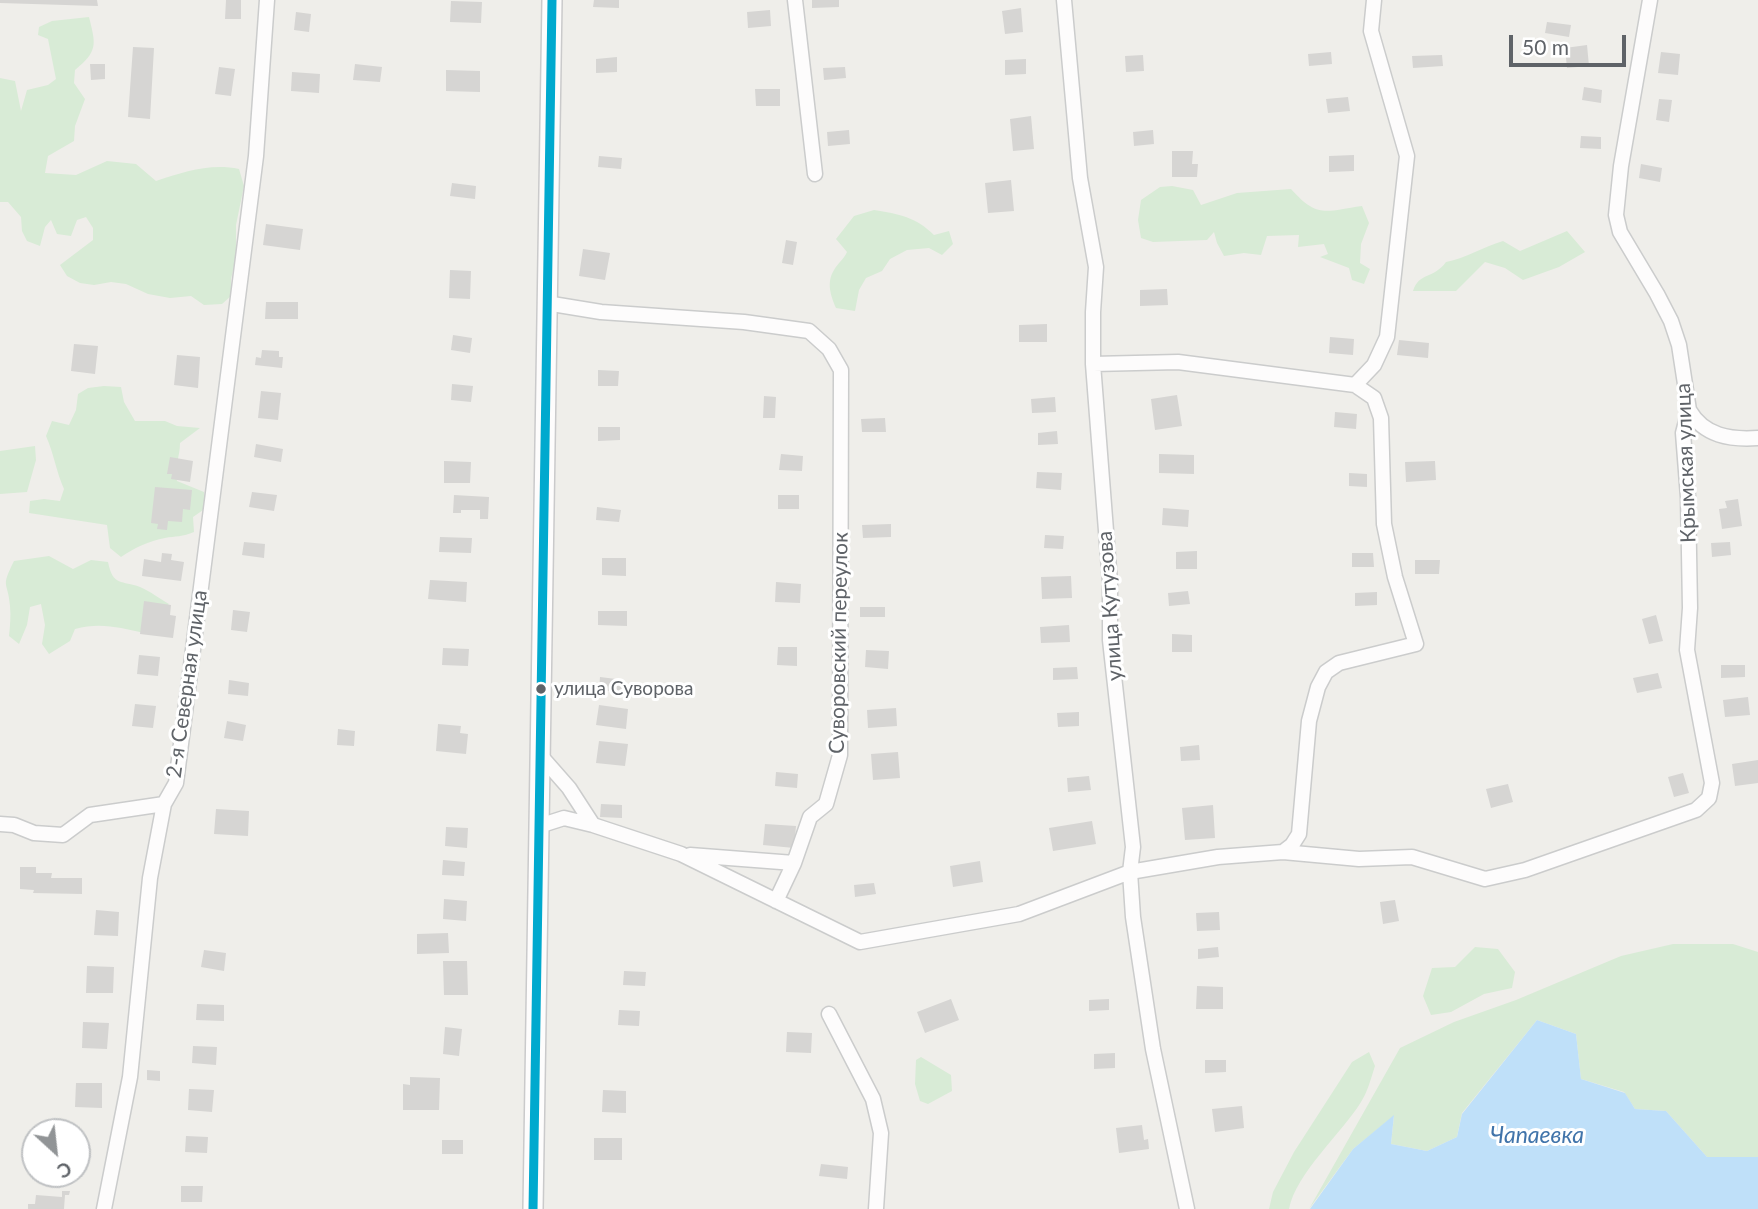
<!DOCTYPE html>
<html>
<head>
<meta charset="utf-8">
<style>
	body { margin:0 }
	#map { position:relative; width:1758px; height:1209px; overflow:hidden; background:#efeeea; font-family:Lato,sans-serif }
	canvas { display:block }
	.north { position:absolute; left:21px; top:1118px; width:70px; height:70px; box-sizing:border-box; background:#fff; border:2px solid #bfc1c3; border-radius:50%; rotate:153deg; font-size:19px; font-weight:700; line-height:28px; text-align:center; color:#5f6368 }
	.north::after { content:''; display:block; margin:auto; width:24px; height:32px; background:#919496; clip-path:polygon(50% 0,100% 100%,50% 72%,0 100%) }
	.scale { position:absolute; left:1509px; top:35px; width:117px; height:32px; box-sizing:border-box; border:4px solid #5f6368; border-top:0; padding-left:9px; font-size:21px; line-height:24px; white-space:nowrap; color:#5f6368; -webkit-text-stroke:5px #fff; paint-order:stroke }
</style>
</head>
<body>
<div id="map">
<canvas width="1758" height="1209"></canvas>
<div class="north">С</div>
<div class="scale">50 m</div>
</div>
<script>
const ctx = document.querySelector('canvas').getContext('2d');
ctx.lineJoin = 'round';
function fill(path, color) {
  ctx.fillStyle = color;
  ctx.fill(path, 'evenodd');
}
function stroke(path, color, width, dash) {
  ctx.strokeStyle = color;
  ctx.lineWidth = width;
  ctx.lineCap = dash ? 'butt' : 'round';
  ctx.setLineDash(dash || []);
  ctx.stroke(path);
}
function write(font, color, halo, rows, align = 'center') {
  ctx.font = font + ' Lato,sans-serif';
  ctx.lineWidth = 6;
  ctx.setLineDash([]);
  ctx.textBaseline = 'middle';
  ctx.strokeStyle = halo;
  ctx.fillStyle = color;
  for (const [text, x, y, turn = 0] of rows) {
    ctx.save();
    ctx.translate(x, y);
    ctx.rotate((+turn || 0) * Math.PI / 180);
    ctx.textAlign = isNaN(turn) ? turn : align;
    if (halo) ctx.strokeText(text, 0, 0);
    ctx.fillText(text, 0, 0);
    ctx.restore();
  }
}
const green = new Path2D(`
	M89 17C96 45 98 51 75 70L74 83 85 99 75 126 74 141 48 156 45 173 76 175 107 161 136 164 156 181C184 172 210 163 239 169L244 186 236 225V258L231 279V296L222 304 204 305 191 296 170 298 148 294 126 284 111 282 94 285 80 283 67 276 60 265 93 240V228L86 217 77 220 71 236 57 234 51 220 45 227 40 246 27 241 22 231 21 217 8 202H0V78L15 81 21 111 27 90 48 85 56 79 48 39 38 35 39 27 52 21Z
	M1172 186 1193 190 1201 205 1237 193 1291 189C1318 219 1325 211 1362 206L1369 223 1361 244 1360 263 1370 269 1364 284 1352 280 1349 268 1320 257 1328 254 1324 244 1298 247 1299 235 1267 236 1261 255 1244 253 1224 256 1217 243 1214 232 1207 240 1153 242 1141 238 1138 220 1141 200 1160 187Z
	M874 210C899 214 916 217 934 235L949 231 953 244 942 255 929 248 907 250 890 259 882 271 866 278 859 290 855 311 836 308C831 296 826 283 834 270 838 263 844 259 847 252L836 239 854 216Z
	M1567 231 1585 252 1559 267 1523 280 1505 268 1485 262 1456 291H1413C1419 272 1434 279 1446 262 1466 258 1483 247 1503 241L1520 251Z
	M104 386 121 387 124 402 135 421H165L177 426 200 428 180 443C180 458 174 465 177 481L204 492 206 508 193 517 194 532C183 537 175 536 165 538 149 541 134 548 121 557L110 548 107 525 29 513 30 501 44 499 60 501 64 489C56 471 54 454 46 436L52 421 69 425 76 410 78 394 88 388Z
	M35 446 36 460 27 492 0 494V451Z
	M49 556 73 569 91 560 108 562C113 587 122 580 140 587 150 591 160 599 169 604L152 619 145 633C120 628 101 622 75 629L70 641 49 654 42 644 45 625 41 604 30 607 27 625 19 644 9 636C10 626 11 616 10 606 8 580 0 589 14 561Z
	M1673 944H1733L1758 952V1157H1707L1666 1111 1635 1109 1624 1092 1581 1079 1576 1034 1537 1020 1462 1113 1457 1137 1427 1151 1391 1144 1394 1116 1353 1149 1309 1209 1400 1048 1454 1022 1516 1000 1621 956Z
	M1475 947 1498 949 1515 972 1512 988 1484 994 1451 1012 1431 1015 1423 996 1432 968 1455 967Z
	M1369 1052 1375 1066C1371 1078 1368 1091 1361 1102 1342 1133 1296 1173 1289 1209H1269L1273 1192 1294 1152 1352 1062Z
	M921 1057 951 1075 952 1091 928 1104 920 1101 915 1084 916 1060Z`);
const water = new Path2D(`
	M1537 1020 1576 1034 1581 1079 1625 1093 1635 1109 1666 1111 1707 1157H1758V1209H1310L1353 1149 1394 1115 1391 1144 1427 1151 1457 1137 1462 1114Z`);
const building = new Path2D(`
	M0 0H97L98 6 0 3Z
	M226 0H241V19H225Z
	M594 0H619V8L593 7Z
	M812 0H839V7L812 8Z
	M451 1 482 2 481 23 450 22Z
	M1021 8 1023 32 1005 34 1002 11Z
	M770 10 771 26 748 28 747 12Z
	M296 12 311 14 309 32 294 30Z
	M1547 22 1571 25 1569 37 1545 33Z
	M1587 45 1589 66 1567 68 1565 48Z
	M133 47 154 48 150 119 128 117Z
	M1331 52 1332 64 1309 66 1308 54Z
	M1661 52 1680 54 1678 75 1658 73Z
	M1143 55 1144 71 1126 72 1125 56Z
	M1442 55 1443 66 1413 68 1412 56Z
	M617 57V72L596 73V59Z
	M1026 59V74L1005 75V60Z
	M90 64H105V79L91 80Z
	M355 64 382 67 380 82 353 80Z
	M219 67 235 69 231 96 215 94Z
	M845 67 846 78 824 80 823 68Z
	M446 70 480 71V92L446 91Z
	M292 72 320 74 319 93 291 91Z
	M1584 87 1602 90 1601 103 1582 100Z
	M755 89H780V106H756Z
	M1348 97 1350 111 1328 113 1326 99Z
	M1659 99 1672 100 1669 122 1656 120Z
	M1031 116 1034 149 1013 151 1010 119Z
	M849 130 850 144 828 146 827 132Z
	M1153 130 1154 144 1134 146 1133 132Z
	M1581 136 1601 137V149L1580 148Z
	M1172 151H1193L1192 164H1198L1197 177H1172Z
	M1354 155V171L1329 172V156Z
	M599 156 622 158 621 169 598 167Z
	M1641 164 1662 168 1660 182 1639 178Z
	M1011 180 1014 211 988 213 985 183Z
	M452 183 476 186 475 199 450 196Z
	M266 224 303 229 300 250 263 245Z
	M786 240 797 242 793 265 782 263Z
	M583 249 610 253 605 280 579 276Z
	M450 270 471 271 470 299 449 298Z
	M1167 289 1168 305 1140 306V290Z
	M266 302H298V319H265Z
	M1047 324V342H1019V325Z
	M453 335 472 338 470 353 451 350Z
	M1330 337 1354 339 1353 355 1329 353Z
	M1399 340 1429 343 1428 358 1397 355Z
	M74 344 98 346 95 374 71 371Z
	M262 350 279 351V357H283L282 368 255 365 256 357 261 358Z
	M177 355 200 357 198 388 174 385Z
	M598 370 619 371 618 386H598Z
	M452 384 473 386 471 402 451 400Z
	M261 391 281 393 278 420 258 418Z
	M1177 395 1182 426 1155 430 1151 399Z
	M764 396 776 397 775 418H763Z
	M1055 397 1056 412 1032 413 1031 399Z
	M1335 412 1357 414 1356 429 1334 427Z
	M885 418 886 432H862L861 419Z
	M598 427H620V440L598 441Z
	M1057 431 1058 444 1038 445V433Z
	M256 444 283 449 281 462 254 457Z
	M781 454 803 456 802 471 779 470Z
	M1159 454 1194 455V474L1159 473Z
	M170 457 193 461 190 482 171 479 172 474H167Z
	M444 461 471 462 470 483H444Z
	M1435 461 1436 480 1406 482 1405 462Z
	M1037 472 1062 473 1061 490 1036 488Z
	M1349 473 1367 474V487L1349 486Z
	M155 487 192 490 190 510 183 509 182 522 168 521 167 530 157 529 158 524 151 523Z
	M252 492 277 495 274 511 249 507Z
	M454 495 489 497 488 519H480V510H461V513H453Z
	M778 495H799V509H778Z
	M1738 499 1742 526 1722 529 1719 509 1727 508 1725 501Z
	M597 507 621 510 619 522 596 520Z
	M1163 508 1189 510 1188 527 1162 525Z
	M891 524V537L863 538 862 525Z
	M1045 535 1064 536 1063 549 1044 548Z
	M440 537 472 538 471 553 439 552Z
	M244 542 265 544 264 558 242 555Z
	M1730 542 1731 555 1712 557 1711 543Z
	M1197 551V569H1176V552Z
	M162 553 172 554 171 560 184 562 181 581 142 576 144 559 161 562Z
	M1352 553H1373L1374 567H1352Z
	M602 558H626V576L602 575Z
	M1415 560H1440L1439 574H1415Z
	M1071 576 1072 598 1042 599 1041 577Z
	M430 580 467 582 466 602 428 599Z
	M776 582 801 584 800 603 775 602Z
	M1188 591 1190 604 1169 606 1168 593Z
	M1377 592V605L1355 606V593Z
	M144 601 171 605 170 615 176 616 173 638 140 634Z
	M860 607H885V617H860Z
	M233 610 250 612 247 632 231 630Z
	M598 611H627V626L598 625Z
	M1656 615 1663 641 1649 644 1642 619Z
	M1069 625 1070 642 1041 643 1040 627Z
	M1172 634 1192 635V652H1172Z
	M778 647H797V666L777 665Z
	M443 648 469 649 468 666 442 665Z
	M866 650 889 651 888 669 865 667Z
	M139 655 160 657 158 676 137 674Z
	M1721 665H1745V677L1721 678Z
	M1077 667 1078 679 1053 680V668Z
	M1658 673 1662 688 1637 693 1633 678Z
	M600 677 624 680 623 692 599 690Z
	M229 680 249 683 248 696 228 694Z
	M1748 697 1750 715 1725 717 1723 700Z
	M135 704 156 706 153 728 132 726Z
	M599 705 628 709 626 729 596 725Z
	M896 708 897 726 868 728 867 710Z
	M1079 712V726L1058 727 1057 713Z
	M227 721 246 725 243 741 224 738Z
	M438 724 461 726 460 733 468 734 466 754 436 751Z
	M338 729 355 731 354 746 337 745Z
	M599 741 628 744 625 766 596 763Z
	M1199 745 1200 760 1181 761 1180 747Z
	M898 752 900 778 873 780 871 754Z
	M1758 760V783L1735 786 1732 764Z
	M776 772 798 774 797 788 775 786Z
	M1683 773 1689 793 1674 797 1668 777Z
	M1089 776 1091 790 1068 792 1067 778Z
	M1508 784 1513 802 1491 808 1486 789Z
	M601 804 622 805V818L600 817Z
	M1213 805 1215 838 1185 840 1182 808Z
	M216 809 249 811 248 836 214 834Z
	M1092 821 1096 844 1053 851 1049 828Z
	M765 824 796 826 794 848 763 845Z
	M446 827 468 828 467 848 445 846Z
	M443 860 465 862 464 876 442 875Z
	M980 861 983 882 953 887 950 866Z
	M20 867H36V873H52L51 878H82V894L33 893 34 890 20 889Z
	M874 883 876 894 855 897 854 885Z
	M444 899 467 901 466 921 443 919Z
	M1395 900 1399 921 1383 924 1380 902Z
	M96 910 119 912 118 936 94 935Z
	M1219 912 1220 930 1197 931 1196 913Z
	M448 933 449 953 417 954V934Z
	M1218 947 1219 957 1198 959V949Z
	M204 950 226 953 224 971 201 967Z
	M443 961H467L468 995H444Z
	M87 966 114 967 113 993H86Z
	M624 971 646 972 645 986 623 985Z
	M1197 986 1223 987V1009H1196Z
	M951 999 959 1020 925 1033 917 1012Z
	M1109 999V1010L1089 1011V1000Z
	M197 1004 224 1005V1021L196 1020Z
	M619 1010 640 1011 639 1026 618 1025Z
	M83 1022 109 1023 107 1049 82 1048Z
	M445 1027 462 1029 459 1056 443 1054Z
	M787 1032 812 1033 811 1053 786 1052Z
	M193 1046 217 1047 216 1065 192 1063Z
	M1115 1053V1068L1094 1069V1054Z
	M1205 1060H1226V1072L1205 1073Z
	M147 1070 160 1071V1081L147 1080Z
	M410 1077 440 1078 439 1110H403V1084L410 1085Z
	M76 1083H102V1108L75 1107Z
	M189 1089 214 1090 212 1112 188 1110Z
	M603 1090 626 1091V1113L602 1112Z
	M1242 1106 1244 1128 1215 1132 1212 1109Z
	M1142 1125 1144 1140 1148 1139 1149 1149 1119 1153 1116 1128Z
	M186 1136 208 1137 207 1153 185 1152Z
	M594 1138H622V1160H594Z
	M442 1140H463V1154H442Z
	M77 1146H85V1168H77Z
	M821 1164 848 1167 847 1179 819 1176Z
	M181 1186H203L202 1202H181Z
	M62 1191H70L69 1195H65L64 1209H28V1204H35L36 1195 62 1197Z`);
const street = new Path2D(`
	M795 0 815 174
	M1064 0 1080 178 1096 267 1093 312V364L1110 582V640L1133 847 1130 872 1133 917 1153 1049 1187 1209
	M546 303 601 312 744 322 809 331 829 349 841 370 840 755 826 804 810 817 794 863 776 901
	M1093 364 1178 362 1355 385
	M1689 410C1704 436 1730 440 1758 438
	M540 755 569 788 593 825 681 854 860 942 1019 914 1130 872 1218 857 1283 852 1359 859 1412 857 1485 879 1525 870 1696 810 1709 798 1712 783 1687 650 1690 608 1688 497 1683 433 1689 410 1679 345 1671 321 1657 294 1620 232 1616 215 1621 166 1650 0
	M0 824 14 825 34 833 63 835 90 815 164 804
	M539 826 564 818 593 825
	M1283 852 1292 845 1299 834 1309 721 1318 687 1326 672 1339 663 1416 644 1395 577 1384 524 1381 418 1374 398 1355 385 1374 365 1387 337 1407 156 1371 31 1374 0
	M690 855 794 863
	M829 1014 873 1099 881 1133 876 1209
	M104 1209 130 1077 150 878 164 804 176 783 256 156 267 0`);
const secondary = new Path2D(`
	M533 1209 552 0`);
const bus1 = new Path2D(`
	M533 1209 552 0`);
const markers = [
	[541,689,6,"#5f6368"]
];
const busNames = [
	["улица Суворова",554,689]
];
const streetNames = [
	["Крымская улица",1686,463,-92],
	["улица Кутузова",1110,606,-94],
	["Суворовский переулок",839,643,-89],
	["2-я Северная улица",187,684,-82]
];
const waterNames = [
	["Чапаевка",1537,1136]
];
fill(green, '#d8ebd6');
fill(water, '#bfe0f9');
fill(building, '#d6d5d3');
stroke(street, '#cbcccc', 17);
stroke(secondary, '#cacacb', 22);
stroke(street, '#fdfcfc', 14);
stroke(secondary, '#fdfcfc', 19);
stroke(bus1, '#00a9ce', 9);
for (const [x, y, r, color] of markers) {
  const dot = new Path2D();
  dot.arc(x, y, r, 0, 2 * Math.PI);
  ctx.fillStyle = color;
  ctx.fill(dot);
  stroke(dot, '#fff', 2.5);
}
write('19px', '#5f6368', '#fff', busNames, 'left');
write('21px', '#5f6368', '#fff', streetNames);
write('italic 23px', '#4174aa', '#fff', waterNames);
</script>
</body>
</html>
